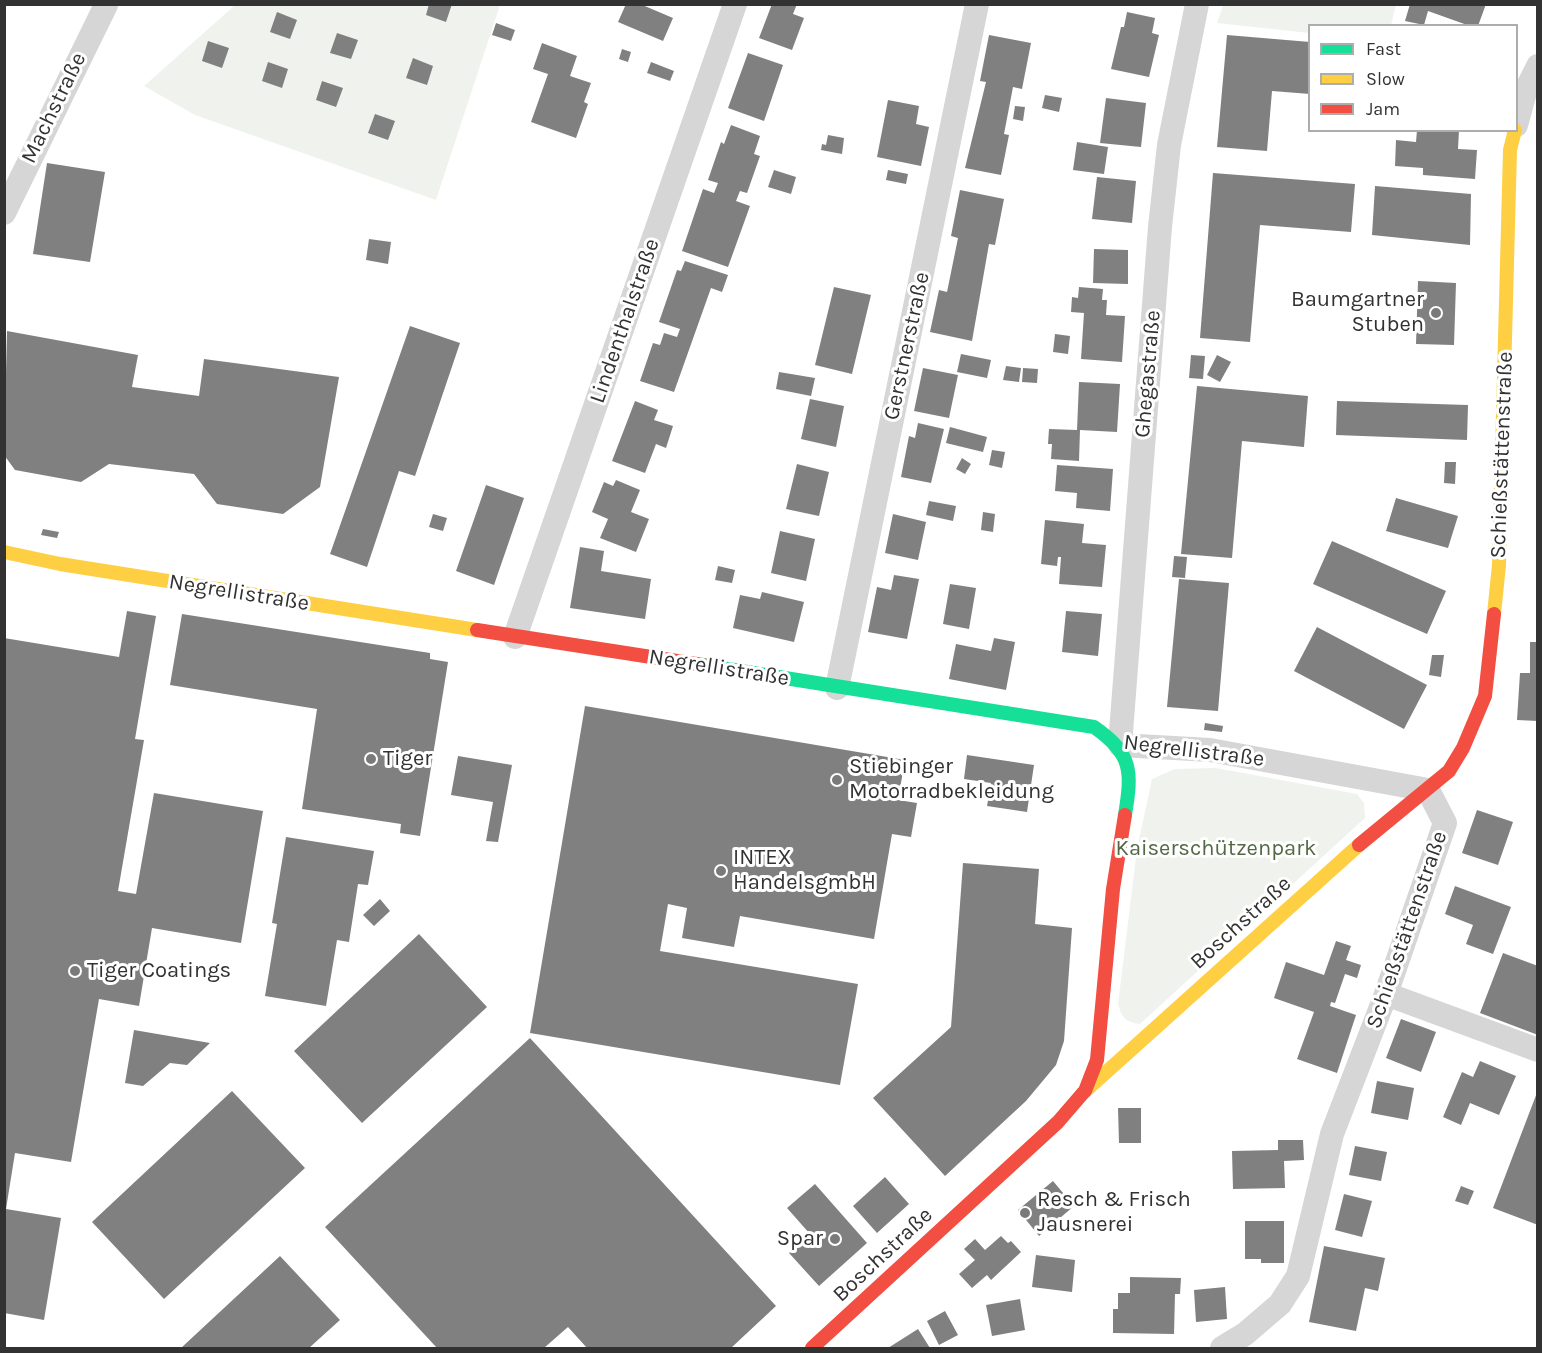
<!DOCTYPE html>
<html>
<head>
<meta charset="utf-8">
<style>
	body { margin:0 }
	#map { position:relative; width:1542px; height:1353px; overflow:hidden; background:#fff; font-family:Karla,sans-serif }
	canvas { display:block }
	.frame { position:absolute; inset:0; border:6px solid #323232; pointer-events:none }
	.legend { position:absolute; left:1308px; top:24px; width:210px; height:108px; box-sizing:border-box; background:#fff; border:2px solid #adadad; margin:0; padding:8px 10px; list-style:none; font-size:18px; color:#323232 }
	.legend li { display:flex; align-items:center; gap:12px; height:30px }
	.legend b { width:30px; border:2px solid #adadad }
</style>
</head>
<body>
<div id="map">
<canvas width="1542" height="1353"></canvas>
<div class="frame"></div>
<ul class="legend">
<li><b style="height:8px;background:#16e098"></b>Fast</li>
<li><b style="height:8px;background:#ffcf43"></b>Slow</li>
<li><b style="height:8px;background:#f24e42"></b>Jam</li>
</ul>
</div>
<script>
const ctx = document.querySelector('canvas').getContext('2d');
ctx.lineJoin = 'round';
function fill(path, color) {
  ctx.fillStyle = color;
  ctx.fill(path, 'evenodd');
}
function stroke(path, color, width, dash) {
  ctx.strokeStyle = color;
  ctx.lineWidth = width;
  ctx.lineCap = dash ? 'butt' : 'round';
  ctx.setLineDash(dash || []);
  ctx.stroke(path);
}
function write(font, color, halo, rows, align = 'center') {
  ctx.font = font + ' Karla,sans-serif';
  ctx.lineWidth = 6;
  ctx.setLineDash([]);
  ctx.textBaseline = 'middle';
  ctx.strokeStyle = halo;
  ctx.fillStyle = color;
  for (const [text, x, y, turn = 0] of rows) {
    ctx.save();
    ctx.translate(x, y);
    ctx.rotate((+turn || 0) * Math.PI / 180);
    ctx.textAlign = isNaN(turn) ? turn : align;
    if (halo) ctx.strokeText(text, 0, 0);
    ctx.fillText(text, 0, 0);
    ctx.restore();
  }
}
const green = new Path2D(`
	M235 5H500L436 200 195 115 144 86Z
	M1223 5V4L1396 5 1391 25 1310 26 1309 33 1217 23Z
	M1216 768 1357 794 1364 803 1365 818 1140 1024C1125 1022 1122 1018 1118 1004L1137 849 1152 779 1175 769Z`);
const building = new Path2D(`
	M429 4H452L446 22 426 15Z
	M626 4H640L673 18 663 41 618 22Z
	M772 4H797L793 14 804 18 792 50 759 38Z
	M1410 4H1486L1478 26H1470L1428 11 1424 25 1405 21Z
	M277 12 297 20 290 39 270 32Z
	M1127 12 1155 18 1152 33 1159 35 1149 77 1111 69 1121 27H1124Z
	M496 23 515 30 511 41 492 35Z
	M337 33 358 40 351 59 330 53Z
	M989 35 1031 43 1022 89 1013 87 1004 134 1009 135 1001 175 965 168 986 82 980 81Z
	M1227 35 1310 42V94L1272 91 1267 151 1217 147Z
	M208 41 229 48 222 68 202 61Z
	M542 43 577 56 570 76 591 83 584 102 588 104 576 138 531 122 548 74 533 69Z
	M622 49 631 52 628 62 619 59Z
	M748 53 783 65 764 121 728 108Z
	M413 58 433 66 427 85 406 78Z
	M268 62 288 69 282 88 262 81Z
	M651 62 674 71 670 81 647 73Z
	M322 81 343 88 336 107 316 100Z
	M1045 95 1062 98 1059 112 1042 108Z
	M1106 98 1146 103 1141 147 1100 143Z
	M888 100 919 106 916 124 929 127 921 166 877 157Z
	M1015 106 1025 107 1023 121 1013 119Z
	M375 114 395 121 388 140 368 133Z
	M731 125 760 136 754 154 760 156 747 193 740 191 736 201 750 206 728 267 682 251 703 189 714 193 718 183 708 180 721 142 724 144Z
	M1417 130H1459L1458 149 1477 150 1475 179 1423 175V168L1395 166 1396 140 1416 142Z
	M828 135 844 138 842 154 821 150 822 144 826 145Z
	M1077 142 1108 147 1104 174 1073 170Z
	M47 163 105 172 90 262 33 254Z
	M774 170 796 177 791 194 768 187Z
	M888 170 908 174 906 184 886 180Z
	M1213 173 1355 184 1351 232 1260 225 1250 342 1200 338Z
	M1097 177 1136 181 1132 223 1092 219Z
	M1375 186 1471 194 1470 245 1372 235Z
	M960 190 1004 199 995 245 989 244 972 341 930 332 939 290 947 292 958 238 951 236Z
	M369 239 391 242 388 264 366 260Z
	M1094 249 1128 250V284L1093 283Z
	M685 261 728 275 722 292 711 288 674 392 640 381 653 343 660 345 664 333 677 337 680 329 659 322 677 270 681 271Z
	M1418 281 1456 283 1454 345 1416 344Z
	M834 287 871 295 852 374 815 365Z
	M1079 287 1103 289 1102 300H1107L1106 315 1125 316 1122 362 1081 359 1084 313 1071 312 1072 297 1078 298Z
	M410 326 460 343 415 476 399 471 367 567 330 554Z
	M7 331 138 355 132 387 199 396 204 359 339 377 320 487 283 514 217 504 194 474 109 464 81 482 15 470 4 455Z
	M1055 334 1070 336 1068 354 1053 352Z
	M961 354 991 360 987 378 957 372Z
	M1191 355 1205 356 1203 379 1189 378Z
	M1217 355 1231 362 1220 382 1207 375Z
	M1006 366 1021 368 1019 382 1003 380Z
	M923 368 958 375 949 418 914 411Z
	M1023 368 1038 369 1037 383 1022 382Z
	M779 372 815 378 811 396 776 389Z
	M1079 382 1120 384 1117 432 1080 430 1079 461 1051 459 1052 444H1048L1049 429 1077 430Z
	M1197 386 1308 396 1304 447 1242 441 1232 558 1181 554Z
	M810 399 844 406 836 447 801 439Z
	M635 401 658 410 654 420 673 426 666 448 656 444 645 473 612 461Z
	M1337 401 1468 405 1467 440 1336 435Z
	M918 423 944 429 931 483 901 477 909 436 915 438Z
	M950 427 987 437 983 452 946 443Z
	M992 450 1005 452 1002 468 989 465Z
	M962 458 971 464 965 474 956 469Z
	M1445 462H1456L1455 484 1444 483Z
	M797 464 829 472 819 516 786 509Z
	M1057 465 1113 469 1110 511 1076 508 1077 493 1055 491Z
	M616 480 640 490 631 512 649 519 636 552 600 538 608 519 592 512 604 482 613 486Z
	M486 485 524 498 494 585 456 571Z
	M1396 498 1458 516 1448 548 1386 531Z
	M929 501 956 506 953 521 926 515Z
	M983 512 995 514 993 532 981 530Z
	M433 514 447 518 443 531 429 527Z
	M893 514 926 522 918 560 885 553Z
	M1045 520 1084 524 1082 543 1106 545 1102 587 1059 584 1061 557H1058L1057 566 1041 564Z
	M43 529 59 532 57 538 41 535Z
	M780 531 815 539 806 581 771 573Z
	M1332 541 1446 591 1427 634 1313 584Z
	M580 547 604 551 601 571 651 579 645 619 570 608Z
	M1174 556 1187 557 1185 578 1172 577Z
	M718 566 735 570 732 583 715 580Z
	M894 575 919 579 907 639 868 632 877 587 891 590Z
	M1179 579 1229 583 1218 711 1167 707Z
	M950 584 976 588 969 629 943 624Z
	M762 592 804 602 794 642 733 628 740 595 760 599Z
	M127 611 156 616 135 739 144 740 118 891 136 894 154 793 263 811 241 943 152 928 139 1006 99 999 71 1162 15 1153 6 1209 61 1218 44 1320 4 1313V638L119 657Z
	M1066 611 1102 614 1098 656 1062 652Z
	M182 614 430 653V659L448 662 420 836 400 833 401 824 302 809 317 709 170 685Z
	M1317 627 1427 685 1404 729 1294 671Z
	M994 638 1015 642 1006 690 949 679 956 644 991 651Z
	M1530 642H1538V721L1517 720 1520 673H1530Z
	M1432 655H1444L1441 677 1429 675Z
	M585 706 905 760 898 800 917 803 911 837 892 834 874 939 740 916 734 947 682 938 687 908 668 904 660 951 858 984 840 1085 530 1033Z
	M1205 723 1223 726 1222 732 1204 730Z
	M967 755 1034 765 1027 812 987 806 991 783 964 779Z
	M458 756 512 765 498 842 486 841 493 802 451 795Z
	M1477 810 1513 822 1498 865 1462 853Z
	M286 837 374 851 368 885 358 884 349 942 337 940 326 1006 265 996 277 924 272 923Z
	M963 863 1039 869 1035 924 1072 928 1064 1041 1056 1065 1026 1101 945 1176 873 1098 951 1027Z
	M1455 886 1511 907 1493 954 1466 944 1473 925 1445 914Z
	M380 899 390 911 374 926 363 915Z
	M419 934 487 1007 362 1123 294 1051Z
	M1336 941 1351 946 1346 960 1361 965 1357 978 1345 974 1335 1003 1331 1002 1330 1006 1356 1015 1337 1073 1297 1059 1314 1012 1274 998 1286 962 1324 975Z
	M1503 953 1538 966V1035L1480 1013Z
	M1401 1019 1436 1032 1421 1072 1386 1058Z
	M134 1030 210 1043 187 1065 170 1063 143 1086 125 1083Z
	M530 1038 776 1306 731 1348H587L568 1327 544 1348H437L325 1227Z
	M1480 1061 1516 1076 1499 1115 1470 1103 1461 1125 1443 1117 1462 1072 1473 1077Z
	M1377 1081 1414 1088 1408 1120 1371 1113Z
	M1538 1090V1225L1493 1208Z
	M232 1091 305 1168 164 1299 92 1222Z
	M1118 1108H1141V1143H1119Z
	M1278 1140H1303L1304 1160 1284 1161 1285 1188 1233 1189 1232 1151 1278 1150Z
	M1355 1146 1387 1152 1381 1181 1349 1175Z
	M885 1177 909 1204 877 1233 853 1206Z
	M1053 1181 1074 1206 1039 1236 1018 1210Z
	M815 1184 867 1243 819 1286 789 1253 810 1234 787 1208Z
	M1461 1186 1474 1191 1468 1205 1455 1201Z
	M1344 1194 1372 1201 1362 1237 1335 1230Z
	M1245 1221H1284V1263H1261V1259H1245Z
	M1001 1236 1008 1243 1011 1241 1021 1252 991 1280 987 1275 972 1288 959 1274 975 1260 964 1249 975 1239 985 1250Z
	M1324 1246 1385 1258 1378 1291 1365 1288 1356 1331 1309 1322Z
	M1036 1255 1075 1260 1072 1292 1032 1287Z
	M280 1256 340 1320 309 1348H181Z
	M1130 1277 1181 1278 1180 1294H1175L1174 1334 1113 1333V1309H1118V1293H1130Z
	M1225 1287 1227 1319 1196 1322 1194 1290Z
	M1020 1299 1025 1330 992 1336 986 1305Z
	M945 1311 958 1335 939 1345 927 1321Z
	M918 1329 930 1348H888Z`);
const street = new Path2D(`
	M1197 4 1169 145 1160 227 1120 745 1210 750 1428 790 1445 823 1386 994 1332 1134 1298 1276 1280 1304 1245 1334 1222 1348
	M1516 125 1525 92 1538 66
	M4 213 106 5
	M515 637 735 4
	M837 688 977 4
	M1386 994 1538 1050`);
const fast = new Path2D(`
	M703 665 1094 727C1133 754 1132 772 1125 815`);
const slow = new Path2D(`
	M4 552 60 564 477 630
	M1494 614 1499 565 1510 150 1515 130
	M1083 1093 1359 845`);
const jam = new Path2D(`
	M477 630 703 665
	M1359 845 1449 771 1463 748 1485 696 1494 614
	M1085 1091 1097 1060 1113 889 1125 815
	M812 1348 1058 1122 1083 1093`);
const markers = [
	[1436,313,6,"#7a7a7a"],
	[371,759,6,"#7a7a7a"],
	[837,780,6,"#7a7a7a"],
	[721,871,6,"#7a7a7a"],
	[75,971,6,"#7a7a7a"],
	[1025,1213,6,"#7a7a7a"],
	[835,1239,6,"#7a7a7a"]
];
const streetNames = [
	["Machstraße",54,108,-64],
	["Lindenthalstraße",625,321,-71],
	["Gerstnerstraße",907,346,-78],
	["Ghegastraße",1148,374,-85],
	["Schießstättenstraße",1502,455,-88],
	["Negrellistraße",239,593,9],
	["Negrellistraße",719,668,9],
	["Negrellistraße",1194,751,7],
	["Boschstraße",1241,923,-42],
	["Schießstättenstraße",1407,930,-71],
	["Boschstraße",883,1255,-43]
];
const poiNames = [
	["Baumgartner",1424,300,"right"],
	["Stuben",1424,325,"right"],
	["Tiger",383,759],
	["Stiebinger",849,767],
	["Motorradbekleidung",849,792],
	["INTEX",733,858],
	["HandelsgmbH",733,883],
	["Tiger Coatings",87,971],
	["Resch & Frisch",1037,1200],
	["Jausnerei",1037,1225],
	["Spar",823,1239,"right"]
];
const parkNames = [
	["Kaiserschützenpark",1216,849]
];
fill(green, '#f0f3ed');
fill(building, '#808080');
stroke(street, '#d6d6d6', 24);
stroke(fast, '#16e098', 14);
stroke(slow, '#ffcf43', 14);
stroke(jam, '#f24e42', 14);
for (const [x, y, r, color] of markers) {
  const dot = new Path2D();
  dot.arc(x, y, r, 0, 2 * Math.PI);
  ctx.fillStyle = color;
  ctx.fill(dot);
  stroke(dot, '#fff', 2);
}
write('22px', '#323232', '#fff', streetNames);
write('22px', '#323232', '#fff', poiNames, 'left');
write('22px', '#536944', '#fff', parkNames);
</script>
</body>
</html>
